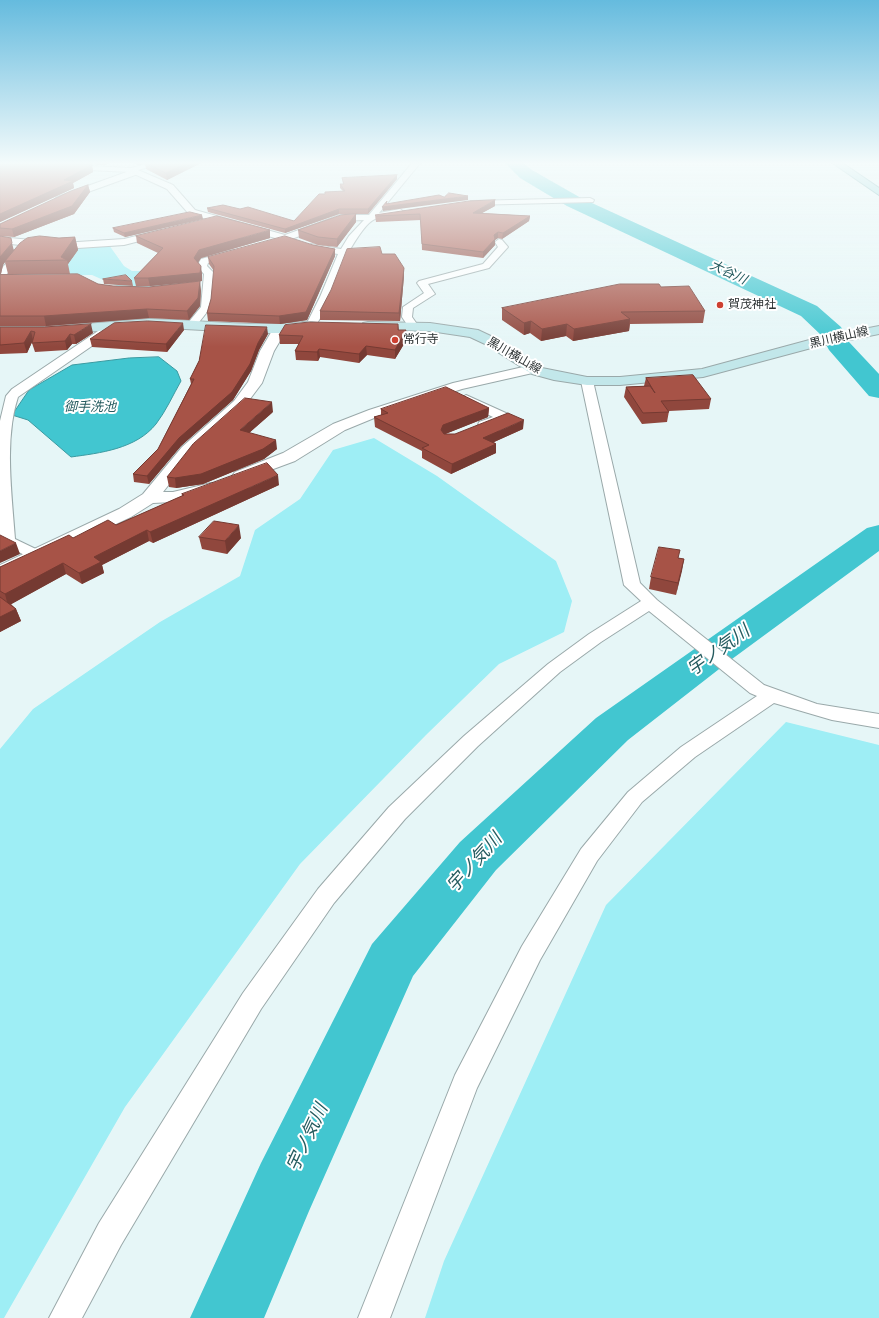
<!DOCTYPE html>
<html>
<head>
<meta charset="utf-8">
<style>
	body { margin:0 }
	canvas { display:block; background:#e6f6f7 }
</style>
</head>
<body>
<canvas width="879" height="1318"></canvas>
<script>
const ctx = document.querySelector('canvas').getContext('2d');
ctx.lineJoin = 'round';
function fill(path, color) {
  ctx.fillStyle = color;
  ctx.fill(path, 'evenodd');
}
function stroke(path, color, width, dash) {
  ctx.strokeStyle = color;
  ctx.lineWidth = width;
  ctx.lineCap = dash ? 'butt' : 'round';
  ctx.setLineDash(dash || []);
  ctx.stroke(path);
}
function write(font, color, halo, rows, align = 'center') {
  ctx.font = font + ' Signika,"Noto Sans JP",sans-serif';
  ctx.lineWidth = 4;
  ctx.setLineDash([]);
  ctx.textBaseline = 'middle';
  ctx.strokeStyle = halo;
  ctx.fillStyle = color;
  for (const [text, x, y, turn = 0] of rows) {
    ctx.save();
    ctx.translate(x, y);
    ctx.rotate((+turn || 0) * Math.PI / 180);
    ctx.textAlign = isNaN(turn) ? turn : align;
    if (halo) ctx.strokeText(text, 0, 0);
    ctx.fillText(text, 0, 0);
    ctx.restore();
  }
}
const green = new Path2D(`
	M38 245H109L124 266 132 271H153L192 283 157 288 117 286 92 275 13 276Z
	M374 438 437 476 556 561 572 601 564 632 499 664 426 735 300 864 125 1107 4 1318H0V749L33 709 160 622 240 576 255 530 300 499 333 450Z
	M786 722 879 745V1318H425L444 1261 606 905Z`);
const water = new Path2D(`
	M159 357 177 371 181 381C173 395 166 411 156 424 136 449 100 453 71 457L28 420 12 415 29 390 72 365 129 358Z`);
const river = new Path2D(`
	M504 162H522L532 170 581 198 817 306 841 327 849 342 879 374V398L869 396 829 350 821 335 801 316 567 206 520 178Z
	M879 525V551L732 659 628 740 496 870 413 976 309 1211 264 1318H190L261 1163 372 944 460 842 596 718 867 528Z`);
const minor = new Path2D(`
	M154 162H167L138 170 173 185 195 210 285 235 340 215H369L413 162H421L379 213 400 209 404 212C397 219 383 215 375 219 365 223 352 246 347 255 338 267 324 325 311 328L306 325 320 297 338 254 311 250 306 247 311 244 341 249 349 236 364 220 341 221 286 241 189 214 167 189 130 172 68 169 64 167 68 165 131 168Z
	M590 198 594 200 593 202 471 205 467 203 471 201Z
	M160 230 164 233 163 235 124 245 62 249 0 243V237L62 243 124 239Z
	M499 239 502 240 508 247 489 268 428 284 435 294 413 308 412 317 419 327 414 330 410 329 402 317 403 307 424 293 417 283 419 281 483 264 498 247 495 242Z
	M23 248 26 249V253L3 278 0 279V270L20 249Z
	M233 250 236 251V255L208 263 207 266 214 273 211 307 196 326H188L187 324 201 307 204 274 197 266 201 259Z
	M111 325 115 326 116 328 115 330 18 397C4 439 12 495 15 539L42 552 44 555 42 558H30L0 542V421L6 396 12 389 101 329Z
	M587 377 593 381 640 583 657 600 764 685 817 704 879 714V728L832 720 774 703 695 757 642 802 597 861 540 960 477 1088 390 1318H358L455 1075 522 946 581 849 628 792 681 747 757 696 750 693 649 611 601 642 560 672 478 746 405 819 334 903 261 1009 121 1245 82 1318H49L99 1223 243 993 318 889 389 807 464 736 548 664 589 634 641 601 624 585 581 381Z
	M466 395 508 414 509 417 508 420 489 428H479L478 425 479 422 493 417 462 402 460 399Z`);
const tertiary = new Path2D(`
	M135 169 140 172 138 174 63 201H57L55 199 57 197Z
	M280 325 285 326 287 329 274 351 262 383 244 407 194 453 163 492H173L211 483 217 484 220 488 217 492 173 502 153 503 131 517 0 578V565L119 509 143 494 182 447 234 401 248 382 260 351 273 329 275 326Z
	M532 365 537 366 539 369 537 372 462 389 379 416 345 430 295 461 241 481 235 480 232 476 235 472 283 453 333 424 369 410 453 383Z`);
const secondary = new Path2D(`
	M149 319C204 320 257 328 312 321L317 322 319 325 317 328 312 329 280 333H257L149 327 46 335H0V327H46Z
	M368 322 430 323 478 330 495 338 542 368 587 377H620L702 369 813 339 879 326V334L815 347 703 377 620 385H587L554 380 532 374 485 344 470 337 430 331 363 329 361 326 363 323Z`);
const primary = new Path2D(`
	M831 162H841L879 188V195Z`);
const wall = new Path2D(`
	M0 162H111L105 165 45 163 92 165 93 172 73 183 74 188 0 222Z
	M132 162H203L167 180 146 169 145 163 138 165Z
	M397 175V179L368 214H339L285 233 208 212 207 208 240 209 294 221 325 194 343 191 340 188V184H343L342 178Z
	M88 185 90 192 74 214 14 237 0 236V224Z
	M495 206 482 213 530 216 529 221 502 239 498 238 495 240V245L483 258 422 250 421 220 376 222 375 215Z
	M356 214V222L337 247 318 245 299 238 298 230Z
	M203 219 125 237 114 232 113 228Z
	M0 236 14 250 59 238 75 237 78 250 68 264 70 274H10L113 286 201 290 200 306 189 320 149 318 46 326H0ZM5 262 8 274H1L3 265Z
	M136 236 270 238 201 258 198 262 202 274V281L150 286H136L134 278 158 253 137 243Z
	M313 245 335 249V256L307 320 280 324 208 321 207 313 211 299 214 271 209 264 208 257Z
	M382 254 404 268V276L400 321 320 320V311Z
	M103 279 132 281 133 286 104 284Z
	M661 287 705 311 703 323 630 324 629 331 573 341 566 336 541 341 530 333 524 335 502 320V308Z
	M398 324 399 330 407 339 395 359 367 355 359 363 320 357 318 361 296 360 295 351 299 344H280L279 335Z
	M0 327 93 333 76 344H72L67 350 35 352 32 343 33 340 27 353 0 354Z
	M184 330 167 352 92 347 90 339Z
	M268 334 259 350 251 371 233 400 181 446 149 484 134 482 133 474 158 449 191 384 190 379 199 361Z
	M646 378 711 399 709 409 669 411 667 422 642 424 624 397 626 387 644 386Z
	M489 408 488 417 445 434H455L523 429 494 442 496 444V453L451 474 422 458V451L375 427 374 417 381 415V409Z
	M273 412 249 433 277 449 264 459 203 484 176 488 169 487 167 477Z
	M279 485 153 543 149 541 102 565 104 573 82 584 66 574 11 604 16 609 21 621 0 632V567L73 538 116 525 182 496V494Z
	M199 537 241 538 227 554 202 549Z
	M678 558 684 559 676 595 649 589 651 577Z`);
const shadedWall = new Path2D(`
	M105 162H111L105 165Z
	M137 162H148L138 165Z
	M189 162H203L167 180 166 173Z
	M92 165 93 172 73 183 74 188 0 222V214Z
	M397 175V179L368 214V209Z
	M88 185 90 192 74 214 14 237 12 229Z
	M468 196V200L383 211 382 207 386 204 387 201V205Z
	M495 200V206L473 218V213Z
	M339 209V214L285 233V229Z
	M356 214V222L337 247V239Z
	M202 215 203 219 125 237 124 233Z
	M530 216 529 221 502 239 503 233Z
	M270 230V238L201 258 196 266 194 258 199 250Z
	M498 232V238L495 240V245L483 258V252L494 235Z
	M75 237 78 250 68 264 67 260 61 257Z
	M12 243 14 251 5 261V262L3 265 0 278V257Z
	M335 249V256L307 320 280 324 279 316Z
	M201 266 202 274V281L150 286 148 278Z
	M404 268V276L400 321 399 313Z
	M200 281 201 290 200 306 189 320 187 311Z
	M147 309 149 318 46 326 44 316Z
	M630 319 629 331 573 341 574 329Z
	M531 321 530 333 524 335V323Z
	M183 323 184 330 167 352 166 344Z
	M91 324 93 333 76 344 74 335Z
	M567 324 566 336 541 341 542 329Z
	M267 327 268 334 259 350 251 371 233 400 181 446 149 484 147 476 258 343Z
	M406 330 407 339 395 359V350Z
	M31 331 33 340 27 353 24 343Z
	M70 334 72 344 67 350 65 341Z
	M366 346 367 355 359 363V354Z
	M319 349 320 357 318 361 317 352Z
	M272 402 273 412 241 440 240 430Z
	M489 408 488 417 443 435 441 430 443 425Z
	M524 420 523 429 483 447V438Z
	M276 440 277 449 264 459 203 484 176 488 175 478Z
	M496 444V453L451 474 452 464Z
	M278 475 279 485 153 543 150 532Z
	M239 525 241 538 227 554 225 541Z
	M147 530 149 541 102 565 104 573 82 584 79 573 94 557Z
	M16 543 20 554 0 563V551Z
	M684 559 682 571 676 595 678 583Z
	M63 563 66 574 8 606 5 594Z
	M16 609 21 621 0 632V617Z`);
const building = new Path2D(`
	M0 162H29L92 165 64 180 73 181 0 214Z
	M145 162H189L166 173Z
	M397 175 368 209H339L285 229 207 208 223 205 240 209 248 207 294 221 319 194H325V192L345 191 340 184H344L342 178Z
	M88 185 72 206 12 229 0 228V224L71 191Z
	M449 193 468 196 382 207 387 201 386 204 439 195 444 197Z
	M495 200 473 213 530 216 503 233 498 232 494 235 495 239 483 252 422 244 420 214 376 216 375 215 469 201Z
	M190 212 202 215 124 233 113 228Z
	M356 214 337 239 318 237 298 230 341 215Z
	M217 216 270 230 199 250 194 258 201 266 200 273 148 278H134L163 248 136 236Z
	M0 236 11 238 12 243 0 257V258Z
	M40 236 59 238 75 237 61 257 67 260 5 261 20 243 27 238Z
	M285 236 313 245 335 249 306 312 279 316 207 313 211 299 214 266 208 257Z
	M380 247 382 254H395L404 268 399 313 320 311 331 290 347 249Z
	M78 274 98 284 113 286 149 287 200 281 198 298 187 311 147 309 44 316H0V275Z
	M126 275 132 281 103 279Z
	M620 284H659L661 287 689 286 705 311 621 312 630 319 574 329 567 324 542 329 531 321 524 323 502 308Z
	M148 321 183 323 166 344 90 339 114 323Z
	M310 322 398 324V330H406L395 350 366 346 359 354 319 349 317 352 295 351 303 336 279 335 285 325Z
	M91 324 74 335 70 334 65 341 32 343 35 332 31 331 24 343 0 345V327H44Z
	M206 325 267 327 258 343 250 364 232 392 179 438 147 476 133 474 158 449 194 379H190L199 361Z
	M693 375 711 399 661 401 669 412 643 413 626 387 650 386 655 393 646 378Z
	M446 387 489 408 443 425 441 430 444 434H455L508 413 524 420 483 438 496 444 452 464 422 448 429 445 374 417 388 413 381 409Z
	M245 398 272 402 240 430 276 440 263 449 201 474 175 478 167 477 193 444Z
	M267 463 278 475 150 532 147 530 94 557 101 562 79 573 63 563 5 594 0 591V567L69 535 73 538 108 520 116 525 184 495 182 494Z
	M214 521 239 525 225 541 199 537Z
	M0 535 16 543 0 551Z
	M659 547 680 550 678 558 684 559 678 583 651 577Z
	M0 597 16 609 0 617Z`);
const markers = [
	[720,305,4,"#cd4031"],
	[395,340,4,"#cd4031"]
];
const farPoinames = [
	["賀茂神社",728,305],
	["常行寺",403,340]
];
const farStreetnames = [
	["黒川横山線",839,338,-13],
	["黒川横山線",514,356,30]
];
const farWaternames = [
	["大谷川",728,273,25],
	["御手洗池",90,408]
];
const nearWaternames = [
	["宇ノ気川",719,651,-36],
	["宇ノ気川",475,863,-48],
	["宇ノ気川",308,1138,-65]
];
fill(green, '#9eeef5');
fill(water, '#42c6d0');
stroke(water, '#3b9aa1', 1);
fill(river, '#42c6d0');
stroke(minor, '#9aa9aa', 2);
stroke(tertiary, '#9aa9aa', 2);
stroke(secondary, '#9aa9aa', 2);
stroke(primary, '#32848a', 2);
fill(minor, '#fff');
fill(tertiary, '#fff');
fill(secondary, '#c2e7ea');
fill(primary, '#86d0d5');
fill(wall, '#90473d');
fill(shadedWall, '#753a32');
fill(building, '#a75347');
stroke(building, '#753a32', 1);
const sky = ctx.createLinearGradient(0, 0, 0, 347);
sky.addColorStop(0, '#65bbde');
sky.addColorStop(0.47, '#f4fbfb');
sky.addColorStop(1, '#f4fbfb00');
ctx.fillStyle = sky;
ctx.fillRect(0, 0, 879, 347);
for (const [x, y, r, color] of markers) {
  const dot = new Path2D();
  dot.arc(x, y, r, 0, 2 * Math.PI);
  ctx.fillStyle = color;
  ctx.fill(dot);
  stroke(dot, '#fff', 1.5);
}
write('12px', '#2c3233', '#fff', farPoinames, 'left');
write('12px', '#2c3233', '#fff', farStreetnames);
write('italic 13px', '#255b5f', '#fff', farWaternames);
write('italic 18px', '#255b5f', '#fff', nearWaternames);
</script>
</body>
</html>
